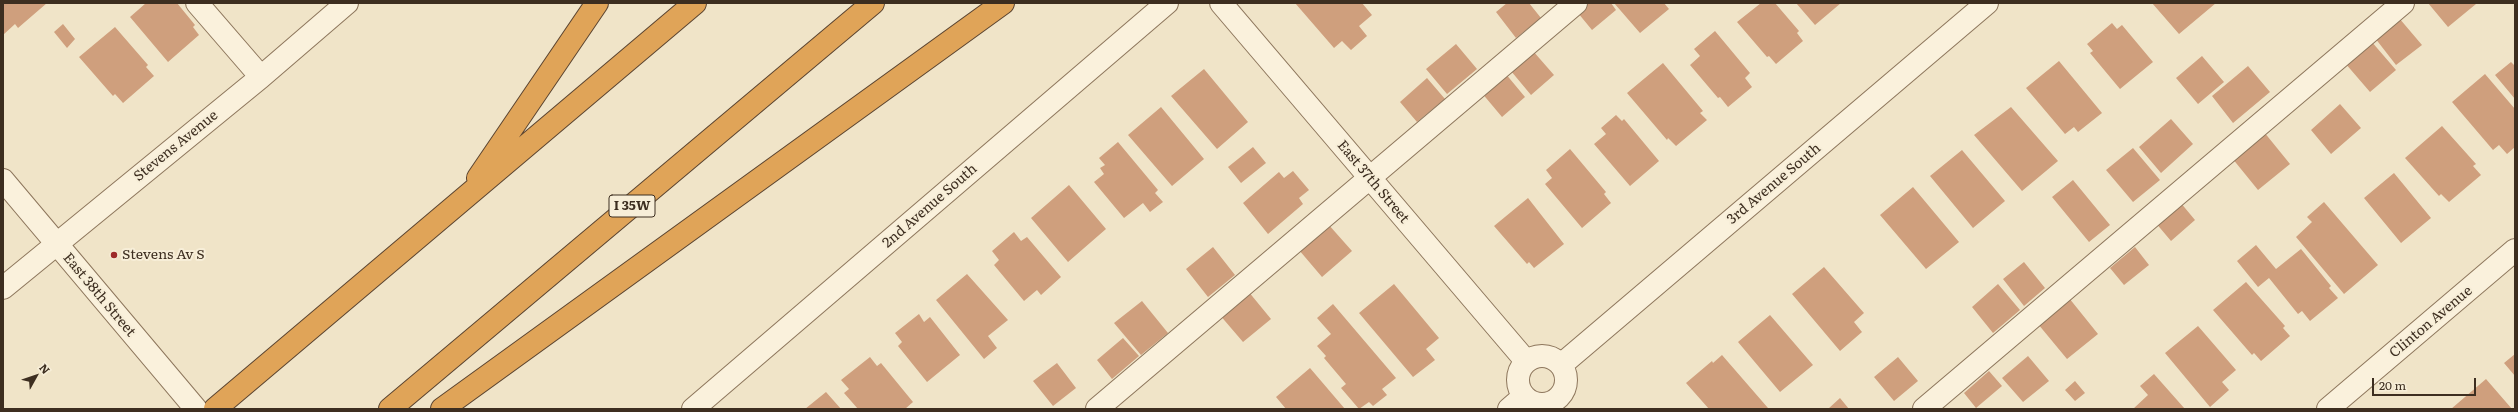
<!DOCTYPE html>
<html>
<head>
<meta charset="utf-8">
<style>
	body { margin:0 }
	#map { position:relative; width:2518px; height:412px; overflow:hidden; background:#f0e4c8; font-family:Literata,serif }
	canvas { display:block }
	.frame { position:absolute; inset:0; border:4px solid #3d2e20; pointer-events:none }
	.north { position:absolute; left:16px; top:356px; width:40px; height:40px; -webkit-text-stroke:3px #f7eed8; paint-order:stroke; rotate:50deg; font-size:11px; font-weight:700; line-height:16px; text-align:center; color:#3d2e20 }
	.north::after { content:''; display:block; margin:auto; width:14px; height:18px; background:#3d2e20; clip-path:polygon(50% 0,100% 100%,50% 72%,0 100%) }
	.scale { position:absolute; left:2372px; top:378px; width:104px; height:18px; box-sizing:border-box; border:2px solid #3d2e20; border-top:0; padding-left:5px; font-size:12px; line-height:14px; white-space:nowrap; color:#3d2e20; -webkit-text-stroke:3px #f7eed8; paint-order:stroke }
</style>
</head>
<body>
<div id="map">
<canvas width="2518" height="412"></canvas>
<div class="frame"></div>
<div class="north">N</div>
<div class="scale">20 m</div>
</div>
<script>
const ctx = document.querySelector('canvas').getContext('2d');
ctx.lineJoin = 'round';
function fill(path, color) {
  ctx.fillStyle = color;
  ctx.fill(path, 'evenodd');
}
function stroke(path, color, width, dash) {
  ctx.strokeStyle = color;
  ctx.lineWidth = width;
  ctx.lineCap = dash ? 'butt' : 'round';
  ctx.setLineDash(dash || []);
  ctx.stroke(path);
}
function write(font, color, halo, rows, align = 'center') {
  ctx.font = font + ' Literata,serif';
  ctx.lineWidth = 4;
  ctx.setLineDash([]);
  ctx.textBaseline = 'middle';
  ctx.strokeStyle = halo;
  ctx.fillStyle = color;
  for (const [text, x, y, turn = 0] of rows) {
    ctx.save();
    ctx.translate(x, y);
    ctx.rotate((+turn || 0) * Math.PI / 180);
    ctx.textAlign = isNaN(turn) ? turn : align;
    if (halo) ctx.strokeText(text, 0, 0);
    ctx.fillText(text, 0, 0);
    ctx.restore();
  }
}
const building = new Path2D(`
	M3 3H47L18 28 15 24 3 35Z
	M146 3H177L195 25 193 27 199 35 168 62 130 17Z
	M1295 3H1362L1372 15 1359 26 1367 36 1351 50 1342 41 1334 48Z
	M1507 3H1529L1541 18 1516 38 1496 12Z
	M1589 3H1611L1616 10 1592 30 1578 13Z
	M1614 3H1664L1669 9 1640 33Z
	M1761 3H1775L1799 31 1797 33 1803 41 1776 64 1769 56 1767 57 1737 22Z
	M1796 3H1841L1815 25Z
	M2152 3H2216L2179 34Z
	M2428 3H2475L2476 4 2448 27Z
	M2399 18 2422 45 2396 65 2375 38Z
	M2112 23 2117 29 2122 25 2153 62 2120 89 2090 53 2093 51 2087 44Z
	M63 24 75 39 67 48 54 32Z
	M115 27 148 65 146 67 154 76 123 103 115 94 113 96 79 57Z
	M1715 31 1750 73 1745 78 1752 87 1728 107 1720 97 1718 98 1690 65 1700 56 1694 49Z
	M2371 41 2396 70 2370 92 2345 63Z
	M1456 44 1477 69 1447 94 1426 69Z
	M1533 51 1554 75 1531 95 1511 71Z
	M2202 56 2224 82 2198 104 2176 78Z
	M2059 61 2102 113 2078 132 2074 127 2065 134 2026 88Z
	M2511 62 2515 66V99L2495 75Z
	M1663 63 1703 111 1700 113 1707 120 1676 146 1668 138 1667 140 1627 93Z
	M2248 66 2270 92 2233 123 2212 96Z
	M1204 69 1248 122 1217 149 1171 96Z
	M1505 73 1525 97 1502 117 1481 92Z
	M2485 74 2515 109V147L2507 154 2499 145 2493 150 2452 102Z
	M1427 78 1445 99 1417 122 1400 102Z
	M2340 104 2361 128 2331 154 2311 130Z
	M1161 107 1204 159 1172 186 1128 135Z
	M2011 107 2058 161 2022 191 1974 135Z
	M1616 115 1622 121 1624 119 1659 161 1630 186 1594 144 1606 134 1601 128Z
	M2171 119 2193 144 2161 173 2139 147Z
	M2442 126 2476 164 2473 166 2481 175 2449 202 2441 194 2439 196 2405 158Z
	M2264 132 2290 164 2258 190 2232 158Z
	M1118 142 1158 190 1155 193 1163 202 1150 212 1143 203 1124 218 1094 182 1104 174 1100 168 1105 165 1099 158Z
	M1253 147 1266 163 1241 183 1228 167Z
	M2133 148 2160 180 2133 202 2106 170Z
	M1570 149 1606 192 1604 194 1611 203 1582 228 1545 184 1552 178 1546 170Z
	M1962 150 2005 201 1973 228 1930 176Z
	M1293 171 1309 190 1299 198 1303 204 1268 234 1243 203 1279 172 1284 178Z
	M2394 173 2431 218 2401 243 2364 198Z
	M2073 180 2110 225 2089 242 2052 197Z
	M1069 185 1106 229 1068 262 1031 218Z
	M1913 187 1959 242 1926 269 1880 215Z
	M1528 198 1564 244 1534 268 1529 262 1527 264 1494 226Z
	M2180 202 2195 220 2171 241 2155 222Z
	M2324 202 2378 265 2344 294 2296 237 2312 222 2307 217Z
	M1328 224 1352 251 1322 277 1299 250Z
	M1014 232 1021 241 1027 237 1061 277 1041 295 1037 290 1024 301 994 265 999 260 992 251Z
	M2256 245 2276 269 2301 249 2331 286 2329 288 2338 298 2310 321 2302 311 2298 314 2269 278 2258 287 2237 261Z
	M1213 247 1235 275 1208 297 1186 269Z
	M2135 247 2149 265 2124 285 2110 268Z
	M2024 262 2045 288 2024 306 2003 279Z
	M1824 267 1864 313 1854 322 1862 332 1840 351 1792 294Z
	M967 274 1008 320 988 336 997 348 984 359 936 300Z
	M2246 282 2285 326 2283 328 2290 336 2261 361 2254 353 2252 355 2213 310Z
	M1394 284 1439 338 1426 349 1435 360 1413 377 1359 313Z
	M1998 284 2020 310 1993 333 1972 307Z
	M1248 291 1271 319 1243 342 1219 314Z
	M2069 298 2098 334 2067 359 2038 324Z
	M1142 301 1168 333 1141 355 1114 323Z
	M1333 304 1396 378 1382 389 1387 395 1373 406 1369 402 1359 409 1341 388 1346 384 1324 358 1326 356 1317 346 1331 334 1317 318Z
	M919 314 924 322 930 317 960 355 927 382 898 346 902 342 895 333Z
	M1770 315 1813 365 1780 392 1738 342Z
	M2198 326 2236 370 2222 382 2229 390 2210 407 2165 353Z
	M1123 338 1139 356 1112 379 1097 360Z
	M2515 354V376L2504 363Z
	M1722 355 1768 408 1767 409H1709L1686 383 1712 361 1713 363Z
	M2028 356 2049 381 2023 402 2002 378Z
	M870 357 877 366 881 363 913 402 905 409H858L844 393 849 389 841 380Z
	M1898 357 1918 381 1894 401 1874 377Z
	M1057 363 1076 388 1053 406 1033 381Z
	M1310 368 1345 409H1286L1276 397Z
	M1989 371 2002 386 1976 408 1964 393Z
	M2154 374 2185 409H2133L2148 395 2140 386Z
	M2486 379 2512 409H2451Z
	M2075 381 2085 393 2075 401 2065 390Z
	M826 392 841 409H805Z
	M1840 398 1849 409H1828Z`);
const minor = new Path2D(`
	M197 3 261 77
	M1221 3 1526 361
	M3 180 196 409
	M3 288 261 77 347 3
	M1518 380a24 24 0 1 1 48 0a24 24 0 1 1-48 0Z
	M1561 365 1987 3
	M693 409 1167 3
	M1097 409 1576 3
	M1509 409 1524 396
	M1924 409 2403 3
	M2328 409 2515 250`);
const highway = new Path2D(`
	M478 178 597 3
	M215 409 695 3
	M390 409 873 3
	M442 409 1003 3`);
const markers = [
	[114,255,4,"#9e2a2b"]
];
const shields = [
	[632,206,46]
];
const shieldNames = [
	["I 35W",632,206]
];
const streetNames = [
	["Stevens Avenue",176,146,-39],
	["East 37th Street",1373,182,50],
	["3rd Avenue South",1774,184,-40],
	["2nd Avenue South",930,206,-41],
	["East 38th Street",99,295,50],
	["Clinton Avenue",2431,322,-40]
];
const poiNames = [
	["Stevens Av S",122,255]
];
fill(building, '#cf9f7d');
stroke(minor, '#8d765c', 24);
stroke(highway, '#5b4430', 24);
stroke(minor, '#faf1dc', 22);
stroke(highway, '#e0a458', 22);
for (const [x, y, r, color] of markers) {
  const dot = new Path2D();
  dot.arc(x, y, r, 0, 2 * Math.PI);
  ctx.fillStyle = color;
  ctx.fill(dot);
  stroke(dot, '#f7eed8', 1.5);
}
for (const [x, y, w] of shields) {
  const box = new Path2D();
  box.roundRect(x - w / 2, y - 11, w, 22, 3);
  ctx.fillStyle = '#f7eed8';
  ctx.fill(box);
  stroke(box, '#3d2e20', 1);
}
write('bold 13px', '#3d2e20', null, shieldNames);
write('14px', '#3d2e20', '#f7eed8', streetNames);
write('14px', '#3d2e20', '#f7eed8', poiNames, 'left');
</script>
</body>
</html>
